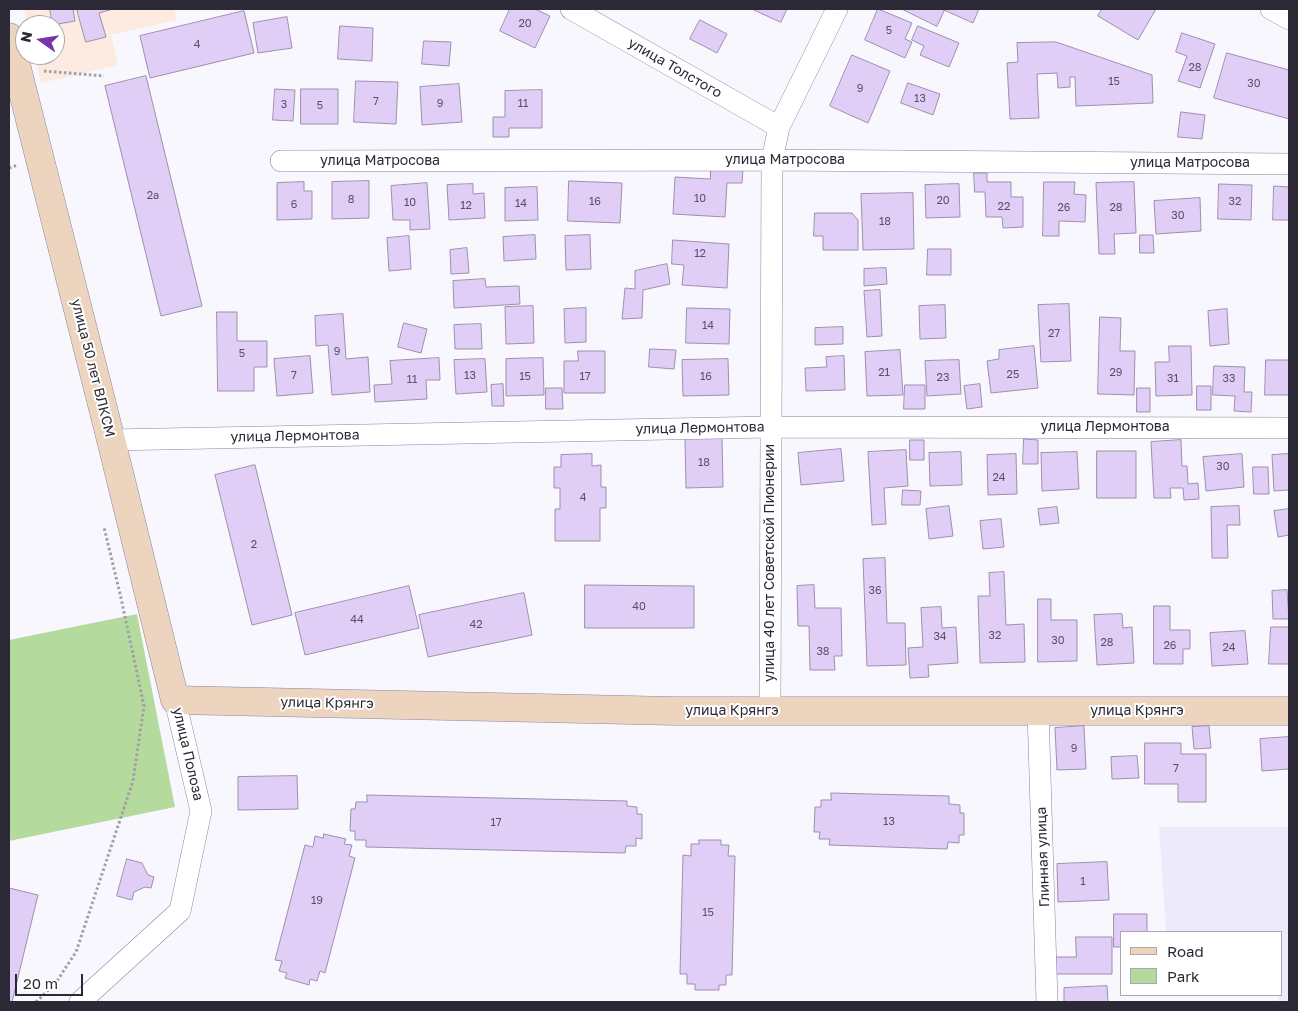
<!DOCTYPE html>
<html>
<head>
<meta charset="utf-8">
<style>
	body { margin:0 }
	#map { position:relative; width:1298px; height:1011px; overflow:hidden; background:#f8f7fe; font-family:"Golos Text",sans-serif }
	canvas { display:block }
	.frame { position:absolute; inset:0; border:10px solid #2c2936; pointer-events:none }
	.legend { position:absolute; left:1120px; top:931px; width:162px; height:65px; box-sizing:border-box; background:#fff; border:1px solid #aba9af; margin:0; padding:6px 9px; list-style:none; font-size:15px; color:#2c2936 }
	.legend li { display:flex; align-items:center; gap:10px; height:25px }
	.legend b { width:25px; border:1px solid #aba9af }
	.north { position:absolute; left:15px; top:15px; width:50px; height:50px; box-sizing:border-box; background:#fff; border:1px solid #aba9af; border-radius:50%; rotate:283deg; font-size:14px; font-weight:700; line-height:20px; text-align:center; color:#2c2936 }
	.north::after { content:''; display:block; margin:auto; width:18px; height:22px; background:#7834a8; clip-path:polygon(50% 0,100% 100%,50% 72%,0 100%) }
	.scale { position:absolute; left:15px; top:974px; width:68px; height:22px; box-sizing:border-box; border:2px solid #2c2936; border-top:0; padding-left:6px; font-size:15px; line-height:18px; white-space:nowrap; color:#2c2936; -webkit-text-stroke:4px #fff; paint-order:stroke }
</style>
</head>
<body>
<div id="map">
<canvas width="1298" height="1011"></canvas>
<div class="frame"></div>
<ul class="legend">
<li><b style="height:6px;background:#edd4be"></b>Road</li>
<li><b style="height:14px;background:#b4db9d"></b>Park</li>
</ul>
<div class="north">N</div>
<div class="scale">20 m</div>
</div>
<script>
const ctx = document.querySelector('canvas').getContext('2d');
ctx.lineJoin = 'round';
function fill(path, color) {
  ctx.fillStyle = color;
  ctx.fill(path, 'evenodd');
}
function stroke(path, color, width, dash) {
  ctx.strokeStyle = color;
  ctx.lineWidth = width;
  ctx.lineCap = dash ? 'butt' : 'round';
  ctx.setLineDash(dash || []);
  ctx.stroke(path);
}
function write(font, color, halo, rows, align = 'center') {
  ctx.font = font + ' "Golos Text",sans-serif';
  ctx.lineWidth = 4;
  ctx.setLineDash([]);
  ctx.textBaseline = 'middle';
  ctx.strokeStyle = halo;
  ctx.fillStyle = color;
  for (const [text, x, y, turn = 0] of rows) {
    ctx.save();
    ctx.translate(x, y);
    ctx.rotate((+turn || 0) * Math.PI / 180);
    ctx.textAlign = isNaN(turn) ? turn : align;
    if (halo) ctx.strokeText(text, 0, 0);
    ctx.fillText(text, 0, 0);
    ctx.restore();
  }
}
const commercial = new Path2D(`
	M24 9H174L177 20 111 35 118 65 41 83 34 55H55V25H28Z`);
const built = new Path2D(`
	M1159 827H1289V1002H1279V995H1282V932H1166Z`);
const green = new Path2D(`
	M137 614 175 807 9 841V640Z`);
const building = new Path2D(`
	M50 9H73L75 21 53 25Z
	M77 9H113L99 13 106 37 86 42Z
	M510 9H535L550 16 535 48 500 31Z
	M752 9H787L781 22Z
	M878 9 912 23 905 39 912 42 905 58 865 40Z
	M902 9H945L937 26Z
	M945 9H979L973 23 944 10Z
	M1102 9H1156L1138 40 1098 16Z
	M244 11 254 53 150 78 140 36Z
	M287 17 292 48 258 53 253 23Z
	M700 20 727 34 717 53 690 39Z
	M340 26 373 28 372 61 338 59Z
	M918 26 959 43 949 67 920 55 924 46 912 40Z
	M1182 33 1215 44 1200 88 1178 81 1187 56 1176 52Z
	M424 41 451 42 449 66 422 64Z
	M1056 42 1152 75 1153 103 1076 106 1075 77H1070V87L1058 88 1057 73 1037 74 1039 118 1010 119 1007 63 1018 62 1017 43Z
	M1227 53 1289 70V119L1214 98Z
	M852 55 890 71 868 123 830 106Z
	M146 76 202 306 161 316 105 86Z
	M356 81 398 82 396 124 354 122Z
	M908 83 940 94 933 115 901 103Z
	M459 84 462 122 422 125 420 87Z
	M275 89 295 90 293 121 273 120Z
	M301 89H338V124H301Z
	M542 90V128H509V137H493V117H505V91Z
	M1181 112 1205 115 1202 139 1178 137Z
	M711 167 743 169 742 183H727L725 217 673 214 675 177 710 179Z
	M974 173H987V182H1011V197H1023V227L1003 228 1002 217H986L985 192H975Z
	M369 181V218L332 219V182Z
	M569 181 622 183 620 223 568 221Z
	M304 182V191H312V219L277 220V183Z
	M1044 182H1075L1074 194 1086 195 1085 222 1059 221V236H1043Z
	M1134 182 1136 233 1114 234 1115 254H1099L1096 183Z
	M427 183 430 229 410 230V220H393L391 186Z
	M473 184V194L484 193 485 218 449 220 447 185Z
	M959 184 960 217 926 218 925 185Z
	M1219 184 1252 185 1251 220 1218 219Z
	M1274 186 1289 187V220H1273Z
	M537 187 538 220 505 221V188Z
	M913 193 914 249 863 250 861 194Z
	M1200 198 1201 231 1156 234 1154 201Z
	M815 213H852L858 220V250H823V236H814Z
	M535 235 536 259 504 261 503 237Z
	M590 235 591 269 566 270 565 236Z
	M1140 235H1153L1154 253H1140Z
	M409 236 411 269 389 271 387 238Z
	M673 240 729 244 727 288 682 285 684 265 672 264Z
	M467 248 469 273 451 274 450 250Z
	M928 249H951V275H927Z
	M667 264 670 284 643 290 642 318 622 319 625 288 635 289V271Z
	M886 268 887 284 864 286V269Z
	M485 279 486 287 519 286 520 304 454 308 453 281Z
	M880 290 882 336 867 337 864 291Z
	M1069 304 1071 361 1041 362 1038 305Z
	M945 305 946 338 920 339 919 306Z
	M533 306 534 343 506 344 505 307Z
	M586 308V342L565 343 564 309Z
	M687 308 730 309 729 344 686 343Z
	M1227 309 1229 344 1210 346 1208 311Z
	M217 312H237V341H267V367H254V391H218Z
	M343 314 346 359 368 357 370 392 332 395 328 345 316 346 315 316Z
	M1100 317 1121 318 1120 351H1135L1134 395 1098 394Z
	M404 323 427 329 421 353 398 347Z
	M481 324 482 349H455L454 325Z
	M843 327V344L815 345V328Z
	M1034 346 1038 388 991 393 987 361 999 359V350Z
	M1169 346H1191L1192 395 1156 396 1155 362H1169Z
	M650 349 676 350 674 369 649 367Z
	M900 350 903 395 867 396 865 352Z
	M578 351H605V393H564V361H578Z
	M310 356 313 393 277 396 274 359Z
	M844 356 845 390 806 391 805 368 827 367 826 357Z
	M439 358 440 380H426L427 399 375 402 374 385 392 384 390 361Z
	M543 358 544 395 506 396V359Z
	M485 359 487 392 456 394 454 360Z
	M728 359 729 395 683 396 682 360Z
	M959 360 961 394 927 396 925 361Z
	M1266 360H1289V395H1265Z
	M1214 366 1245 367 1244 392H1252L1251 412 1234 411 1235 396 1213 395Z
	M503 384 504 406H492L491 385Z
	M980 384 982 407 967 409 964 386Z
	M905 385H925V409H904Z
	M1197 386H1211V410H1197Z
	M546 388H562L563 409H546Z
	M1137 388H1150V412H1137Z
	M722 438 723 487 686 488 685 439Z
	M1024 439 1038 440V464H1023Z
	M910 440H924V460H910Z
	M1181 440 1182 466H1187L1188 484 1198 483 1199 499 1184 500 1183 488H1170L1171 498H1154L1151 442Z
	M841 449 844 481 801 485 798 453Z
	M906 450 908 486 884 488 886 524 872 525 868 452Z
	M1097 451H1136V498H1097Z
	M961 452 962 485 930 486 929 453Z
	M1077 452 1079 489 1042 491 1041 453Z
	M592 454V466L601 465V487H606V508H600V541H555V509H560V488H554V467H561V455Z
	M1016 454 1017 494 988 495 987 455Z
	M1242 454 1244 487 1206 491 1203 457Z
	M1289 454V490L1274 491 1272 455Z
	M255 465 292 615 252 625 215 475Z
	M1253 467H1268L1269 494H1254Z
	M903 490 921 491 920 505H902Z
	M949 506 953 536 929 539 926 509Z
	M1239 506 1240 525H1227L1228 558H1212L1211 507Z
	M1057 507 1059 523 1040 525 1038 509Z
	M1289 509V535L1278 537 1274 511Z
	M1001 519 1004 547 983 549 980 521Z
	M885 558 887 623H905L906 665 867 666 863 559Z
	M1004 572 1006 625 1024 624 1025 662 980 663 978 596H990L989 573Z
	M585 585 694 586V628H585Z
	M814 585 815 608H841L842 656H834L835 670H810L809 626H798L797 586Z
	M409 586 419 628 305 655 295 613Z
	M1287 590 1289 619H1273L1272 591Z
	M524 593 532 635 428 657 419 615Z
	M1038 599H1051V620H1077V661L1038 662Z
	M1154 606H1170V630H1190V649H1183V664H1154Z
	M941 607 942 628 956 627 958 663 928 665 929 677 910 678 908 648 923 647 921 608Z
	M1122 614 1123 628 1132 627 1134 663 1097 665 1094 615Z
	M1271 627H1289V664H1269Z
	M1245 631 1248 664 1212 666 1210 633Z
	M1084 726 1086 769 1057 770 1055 728Z
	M1209 726 1211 748 1194 749 1192 727Z
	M1289 737V769L1262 771 1260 739Z
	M1145 743H1181V754H1206V802H1178V784H1145Z
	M1137 756 1139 778 1112 779 1111 757Z
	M297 776 298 809 238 810V777Z
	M831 793 949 796V804L960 805V813H964V835H959V843L948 842 947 849 829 845 830 839H819L820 832H814L815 807H821V800H831Z
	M367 795 627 801V806L637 807V814H642V839L636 838V846H626L625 853 366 847V840H355V831H350L351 809H355L356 802H367Z
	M324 834 346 839 344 844 352 845 349 856 355 858 325 973 320 971 317 981 310 979 309 985 285 978 287 973 279 971 282 961 275 960 305 845 313 847 315 836 323 838Z
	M699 840H721V845H729L728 856H735L732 975H726V985H719V990H695V984H687V974H680L683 855 691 856V844H699Z
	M127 859 142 863 148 875 154 877 151 888 145 887 134 892 132 900 117 896Z
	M1107 862 1109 900 1058 902 1057 864Z
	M9 888 38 895 12 1002H9Z
	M1114 914H1147V932H1122V947H1114Z
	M1076 937H1112V974H1056V957H1076Z
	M1107 986 1108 1002H1064V988Z`);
const path = new Path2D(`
	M44 71 104 76
	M9 168 18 165
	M36 1002 55 984 76 952 133 781 144 706 121 598 104 527`);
const street = new Path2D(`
	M571 9 779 127
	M1271 9 1289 19
	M281 161 772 160 1289 164
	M111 440 770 427 1289 428
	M770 711 772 160 779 127 837 9
	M1038 711 1047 1002
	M80 1002 180 911 201 811 175 700`);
const secondary = new Path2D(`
	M9 37 111 440 175 700 675 711H1289`);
const numberNames = [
	["20",525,24],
	["5",889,31],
	["4",197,45],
	["28",1195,68],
	["15",1114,82],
	["30",1254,84],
	["9",860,89],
	["13",920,99],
	["7",376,102],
	["9",440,104],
	["11",523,104],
	["3",284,105],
	["5",320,106],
	["2а",153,196],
	["10",700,199],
	["8",351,200],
	["20",943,201],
	["16",595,202],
	["32",1235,202],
	["10",410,203],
	["14",521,204],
	["6",294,205],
	["12",466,206],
	["22",1004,207],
	["26",1064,208],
	["28",1116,208],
	["30",1178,216],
	["18",885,222],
	["12",700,254],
	["14",708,326],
	["27",1054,334],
	["9",337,352],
	["5",242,354],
	["21",884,373],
	["29",1116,373],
	["25",1013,375],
	["7",294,376],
	["13",470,376],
	["15",525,377],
	["17",585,377],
	["16",706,377],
	["23",943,378],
	["31",1173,379],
	["33",1229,379],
	["11",412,380],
	["18",704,463],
	["30",1223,467],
	["24",999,478],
	["4",583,498],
	["2",254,545],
	["36",875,591],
	["40",639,607],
	["44",357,620],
	["42",476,625],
	["32",995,636],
	["34",940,637],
	["30",1058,641],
	["28",1107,643],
	["26",1170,646],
	["24",1229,648],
	["38",823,652],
	["9",1074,749],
	["7",1176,769],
	["13",889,822],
	["17",496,823],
	["1",1083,882],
	["19",317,901],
	["15",708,913]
];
const streetNames = [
	["улица Толстого",675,68,30],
	["улица Матросова",785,160],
	["улица Матросова",380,161],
	["улица Матросова",1190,163],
	["улица 50 лет ВЛКСМ",93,368,76],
	["улица Лермонтова",1105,427],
	["улица Лермонтова",700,428,-1],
	["улица Лермонтова",295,436,-1],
	["улица 40 лет Советской Пионерии",770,563,-90],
	["улица Крянгэ",327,703,1],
	["улица Крянгэ",732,711],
	["улица Крянгэ",1137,711],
	["улица Полоза",188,754,77],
	["Глинная улица",1043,857,-92]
];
fill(commercial, '#fdeae0');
fill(built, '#edeafb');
fill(green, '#b4db9d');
fill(building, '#e0cef6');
stroke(building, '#9d8fae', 1);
stroke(street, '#8a84a4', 22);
stroke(secondary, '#8a84a4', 29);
stroke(path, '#a09fa8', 3, [2.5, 2.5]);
stroke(street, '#fff', 21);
stroke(secondary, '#edd4be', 28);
write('11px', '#595266', null, numberNames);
write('14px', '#2c2936', '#fff', streetNames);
</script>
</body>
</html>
